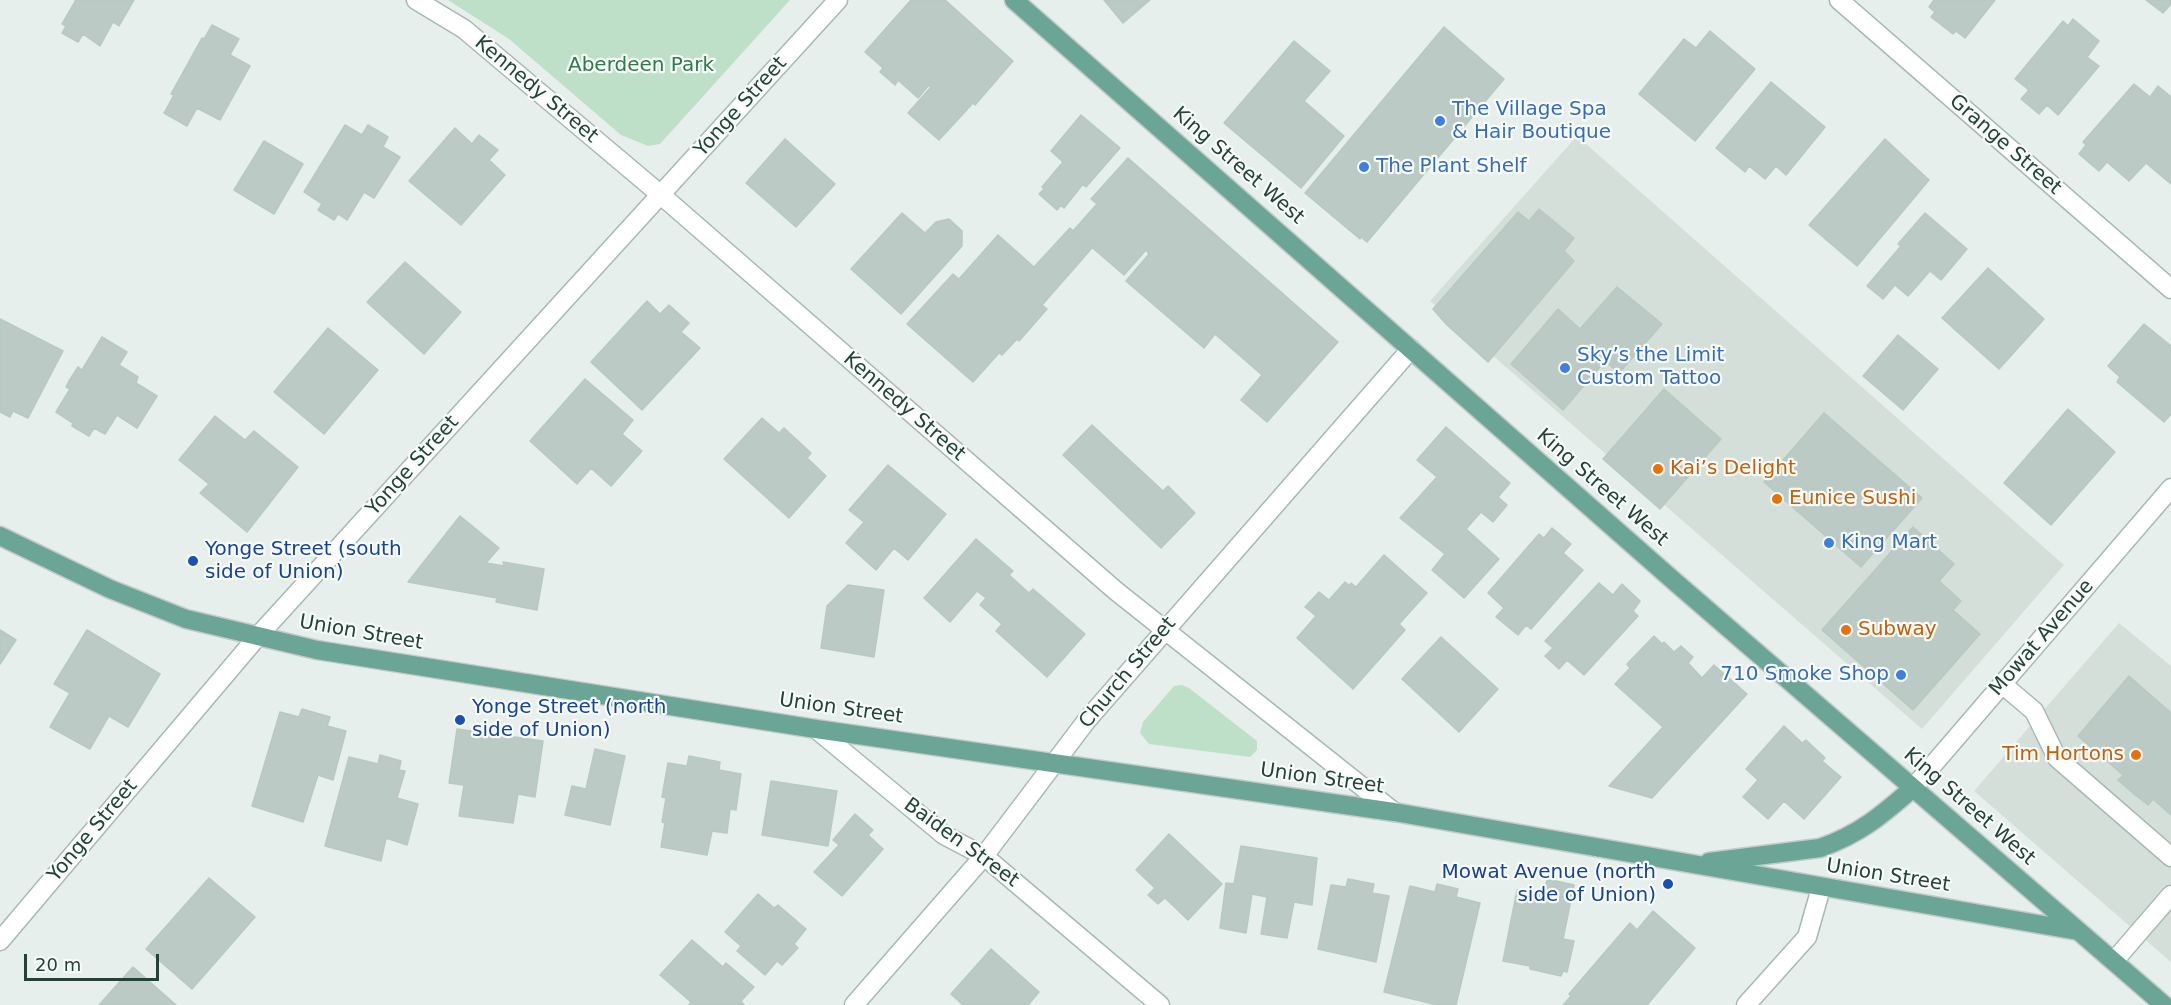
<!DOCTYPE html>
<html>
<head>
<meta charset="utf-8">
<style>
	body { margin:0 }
	#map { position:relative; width:2171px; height:1005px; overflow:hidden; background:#e6efeb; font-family:"DejaVu Sans",sans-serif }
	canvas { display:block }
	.scale { position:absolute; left:24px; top:954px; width:135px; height:27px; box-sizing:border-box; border:3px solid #24423a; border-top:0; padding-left:8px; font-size:18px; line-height:21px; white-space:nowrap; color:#24423a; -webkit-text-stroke:4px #f7fbf9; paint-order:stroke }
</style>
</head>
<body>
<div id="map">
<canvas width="2171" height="1005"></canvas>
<div class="scale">20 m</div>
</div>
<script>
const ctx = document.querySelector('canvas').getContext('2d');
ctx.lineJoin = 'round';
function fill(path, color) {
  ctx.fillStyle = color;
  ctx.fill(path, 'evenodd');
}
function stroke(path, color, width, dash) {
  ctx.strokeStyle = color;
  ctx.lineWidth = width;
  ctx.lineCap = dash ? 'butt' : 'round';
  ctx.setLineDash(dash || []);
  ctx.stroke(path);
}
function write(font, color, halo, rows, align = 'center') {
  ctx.font = font + ' "DejaVu Sans",sans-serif';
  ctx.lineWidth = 4.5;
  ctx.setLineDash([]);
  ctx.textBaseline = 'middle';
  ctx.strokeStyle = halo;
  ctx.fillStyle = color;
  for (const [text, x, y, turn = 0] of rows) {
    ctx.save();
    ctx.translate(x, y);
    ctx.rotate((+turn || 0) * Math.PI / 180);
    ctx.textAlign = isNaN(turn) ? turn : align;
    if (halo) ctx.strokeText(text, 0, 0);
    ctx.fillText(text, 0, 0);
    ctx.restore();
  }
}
const built = new Path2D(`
	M1577 136 2064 565 1922 729 1430 301Z
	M2119 623 2171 666V962L1974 791Z`);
const green = new Path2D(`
	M448 0H790L660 144 648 146 621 135 509 39Z
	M1182 685 1189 688 1257 741V750L1250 757 1149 744 1140 733 1143 722 1174 686Z`);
const building = new Path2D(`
	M76 0H75H134L119 26 113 22 100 46 83 34 78 42 62 33 66 26 62 24Z
	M911 0H945L1013 61 975 105 973 103 939 140 908 113 931 87 929 85 918 98 898 80 895 85 880 72 883 68 865 52Z
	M1104 0H1150L1123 23Z
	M1934 0H1995L1965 38 1956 31 1953 34 1931 17 1935 12 1929 7Z
	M2146 0H2171V4L2163 13Z
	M2073 19 2099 41 2087 57 2099 66 2058 115 2047 105 2039 114 2021 99 2029 90 2015 79 2063 21 2068 26Z
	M212 25 239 39 230 55 250 66 220 120 197 108 187 126 164 113 174 95 171 94 202 38 204 39Z
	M1444 27 1504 79 1367 242 1361 237 1360 239 1305 193Z
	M1710 31 1755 69 1695 141 1639 94 1684 39 1696 48Z
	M1294 41 1330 71 1304 101 1344 136 1301 188 1224 123Z
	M1771 82 1825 127 1786 175 1776 166 1765 179 1749 166 1745 172 1716 148Z
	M2134 84 2150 97 2158 86 2171 97V184L2146 163 2129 181 2107 162 2099 171 2079 154 2086 145 2083 142Z
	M1081 115 1120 148 1086 187 1083 184 1064 208 1061 205 1057 210 1039 194 1044 189 1042 187 1063 162 1051 151Z
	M345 125 362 135 368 125 388 137 383 147 400 157 374 198 364 192 347 220 338 214 334 220 318 210 322 204 304 192Z
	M455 128 472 144 479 135 498 150 489 160 505 175 461 225 409 181Z
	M785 139 835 184 796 227 746 183Z
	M1885 139 1929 180 1857 266 1809 225Z
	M264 141 303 164 274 214 234 190Z
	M1128 158 1338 342 1267 422 1241 400 1262 375 1215 334 1204 348 1126 281 1149 254 1146 250 1124 275 1073 231 1097 204 1091 199Z
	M1539 209 1574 238 1564 251 1574 261 1488 362 1446 324 1433 309 1518 212 1529 221Z
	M902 213 925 233 936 222 949 219 962 231V246L901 314 851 269Z
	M1925 213 1967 249 1941 280 1930 271 1908 296 1895 285 1883 299 1867 286 1901 246 1898 244Z
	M1070 228 1092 248 1042 305 1047 309 1019 341 1017 339 1002 355 999 353 973 382 907 324 953 274 959 279 998 235 1034 267Z
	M405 262 461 312 424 354 367 302Z
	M1988 268 2044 319 1999 369 1942 318Z
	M1617 287 1662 324 1619 373 1605 361 1563 410 1511 364 1558 309 1580 329Z
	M647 301 660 314 669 305 689 323 681 332 700 348 642 410 591 362Z
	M0 319 63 351 28 418 13 411 10 417 0 412Z
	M2144 324 2171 346V414L2164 422 2117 382 2120 377 2108 366Z
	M328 328 378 370 324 434 274 392Z
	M1898 335 1938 369 1903 410 1863 376Z
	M102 337 127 352 119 365 138 377 136 383 157 396 137 428 117 415 105 434 94 428 89 436 72 426 73 423 56 412 70 389 66 387 69 381 78 367 82 370Z
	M585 379 633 420 622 434 642 451 611 486 591 468 577 484 530 441Z
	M1664 389 1721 439 1660 509 1603 459Z
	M2068 409 2115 452 2051 525 2004 483Z
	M1824 413 1922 498 1861 567 1764 482Z
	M215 416 245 440 254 431 298 467 247 532 200 493 209 484 179 460Z
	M762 418 779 433 784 428 811 453 807 458 826 476 789 518 724 459Z
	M1092 425 1163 491 1168 486 1195 513 1161 548 1063 455Z
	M1446 427 1510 483 1498 497 1507 505 1493 522 1481 512 1466 529 1499 559 1464 598 1432 570 1445 554 1400 518 1437 477 1417 460Z
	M888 465 946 514 908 560 894 548 876 570 846 543 864 522 849 510Z
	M460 516 499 548 486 563 504 566 503 562 544 569 537 610 496 602 497 598 408 582Z
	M1913 527 1954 564 1939 581 1961 601 1953 610 1980 634 1913 710 1822 630Z
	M1552 528 1571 544 1563 553 1583 570 1531 629 1526 625 1518 635 1496 617 1504 608 1488 593 1539 534 1544 538Z
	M976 539 1013 571 1009 575 1029 593 1033 589 1085 634 1047 677 996 631 1002 624 980 605 986 598 977 591 950 622 924 598Z
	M1384 555 1427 593 1399 624 1405 630 1353 689 1297 638 1316 616 1305 607 1319 592 1329 600 1345 582 1350 586 1351 583 1356 587Z
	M1599 583 1613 595 1622 584 1640 601 1633 611 1638 616 1584 675 1567 660 1559 669 1545 656 1553 648 1545 641Z
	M848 585 884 590 874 657 821 648 827 606Z
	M0 630 16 640 0 664Z
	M87 630 160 674 128 727 109 716 90 749 50 727 70 693 54 684Z
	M1654 636 1662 644 1664 642 1674 652 1681 646 1693 657 1688 663 1702 678 1714 665 1747 694 1652 798 1609 786 1663 727 1615 684 1630 668 1627 664Z
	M1441 637 1498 689 1459 732 1402 679Z
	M2129 676 2171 713V815L2153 799 2148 805 2134 794 2118 780 2123 775 2078 736Z
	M302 709 330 717 327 726 346 731 333 780 318 775 303 822 252 806 280 712 299 717Z
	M1784 726 1802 743 1806 740 1825 758 1822 761 1841 777 1804 819 1784 801 1768 819 1743 797 1758 780 1746 769Z
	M457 729 543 741 535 797 518 794 513 823 459 816 464 785 449 783Z
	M595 749 625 756 610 825 565 815 572 786 586 789Z
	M380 755 401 761 399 770 405 771 397 798 418 804 407 845 386 838 381 861 325 846 349 757 378 764Z
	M689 756 720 762 719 770 741 774 736 810 730 809 727 833 712 831 707 855 661 847 665 823 662 822 666 798 662 797 668 763 687 766Z
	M771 781 837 791 828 846 762 835Z
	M855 814 873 830 868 835 883 849 842 896 814 872 839 845 833 840Z
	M1169 834 1222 884 1188 920 1165 898 1158 904 1148 895 1155 888 1136 870Z
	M1241 846 1317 858 1312 905 1294 902 1287 938 1261 934 1267 897 1252 894 1246 933 1220 928 1226 883 1234 884Z
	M209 878 255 917 192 989 146 949Z
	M1348 879 1374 884 1372 893 1389 896 1376 962 1318 949 1331 885 1346 887Z
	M1547 879 1574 885 1563 939 1574 941 1567 972 1563 971 1561 976 1530 969V966L1503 961 1517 890 1544 895Z
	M1437 884 1458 889 1456 897 1480 903 1456 1005H1437L1384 992 1410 886 1435 892Z
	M758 894 774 908 778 905 806 929 794 944 798 948 782 965 777 961 765 975 737 951 741 946 725 932Z
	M1653 911 1695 948 1647 1005H1563L1571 996 1569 994 1630 923 1637 930Z
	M692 940 723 967 726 963 754 987 741 1001 744 1005H689L691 1002 660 975Z
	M991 949 1039 992 1028 1005H963L951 994Z
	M133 967 176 1005H99Z`);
const minor = new Path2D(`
	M416 0 464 29 661 195 1116 591 1394 812
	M1839 0 2171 289
	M2002 684 2034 711 2057 758 2171 857
	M816 729 944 835 984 856 1160 1005
	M1913 788 2171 488
	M0 941 258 636 838 0
	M2114 961 2171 895
	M854 1005 984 856 1087 720 1411 349
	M1746 1005 1807 937 1821 888`);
const major = new Path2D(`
	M1014 0 1674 581 2164 1005
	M0 536 110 589 186 619 317 650 816 729 1394 812 2078 931
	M1709 862 1820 848C1860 834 1882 815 1913 788`);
const markers = [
	[1440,121,6,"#3f7fe0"],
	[1364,167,6,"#3f7fe0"],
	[1565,368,6,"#3f7fe0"],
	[1658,469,6,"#e8710a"],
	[1777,499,6,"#e8710a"],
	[1829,543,6,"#3f7fe0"],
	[193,561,6,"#1a4fb4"],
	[1846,630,6,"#e8710a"],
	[1901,675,6,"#3f7fe0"],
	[460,720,6,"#1a4fb4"],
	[2136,755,6,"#e8710a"],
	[1668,884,6,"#1a4fb4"]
];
const parkNames = [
	["Aberdeen Park",641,66]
];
const streetNames = [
	["Kennedy Street",536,90,40],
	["Yonge Street",741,107,-48],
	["Grange Street",2005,145,41],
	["King Street West",1238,166,41],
	["Kennedy Street",904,407,41],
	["Yonge Street",413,466,-48],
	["King Street West",1602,488,41],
	["Union Street",361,633,10],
	["Mowat Avenue",2042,638,-49],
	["Church Street",1128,673,-50],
	["Union Street",841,709,8],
	["Union Street",1322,779,8],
	["King Street West",1969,807,41],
	["Yonge Street",93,831,-50],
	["Baiden Street",961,843,36],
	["Union Street",1888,876,9]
];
const shopNames = [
	["The Village Spa",1452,110],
	["& Hair Boutique",1452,133],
	["The Plant Shelf",1376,167],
	["Sky’s the Limit",1577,356],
	["Custom Tattoo",1577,379],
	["King Mart",1841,543],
	["710 Smoke Shop",1889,675,"right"]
];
const foodNames = [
	["Kai’s Delight",1670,469],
	["Eunice Sushi",1789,499],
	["Subway",1858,630],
	["Tim Hortons",2124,755,"right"]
];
const transitNames = [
	["Yonge Street (south",205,550],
	["side of Union)",205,573],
	["Yonge Street (north",472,708],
	["side of Union)",472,731],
	["Mowat Avenue (north",1656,873,"right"],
	["side of Union)",1656,896,"right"]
];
fill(built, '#d4dfda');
fill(green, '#bfe0c8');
fill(building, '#bbcac4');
stroke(building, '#b8c9c2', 1.5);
stroke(minor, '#a8b8b2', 21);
stroke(major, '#c2cac8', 21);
stroke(minor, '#fff', 18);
stroke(major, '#6aa596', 18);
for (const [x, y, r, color] of markers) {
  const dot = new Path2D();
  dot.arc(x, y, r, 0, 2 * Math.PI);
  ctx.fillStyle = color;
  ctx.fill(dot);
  stroke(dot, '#f7fbf9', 2);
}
write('20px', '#2d7a4b', '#f7fbf9', parkNames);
write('20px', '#24423a', '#f7fbf9', streetNames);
write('20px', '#366cbe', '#f7fbf9', shopNames, 'left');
write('20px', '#c56008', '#f7fbf9', foodNames, 'left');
write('20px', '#164399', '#f7fbf9', transitNames, 'left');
</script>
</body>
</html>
